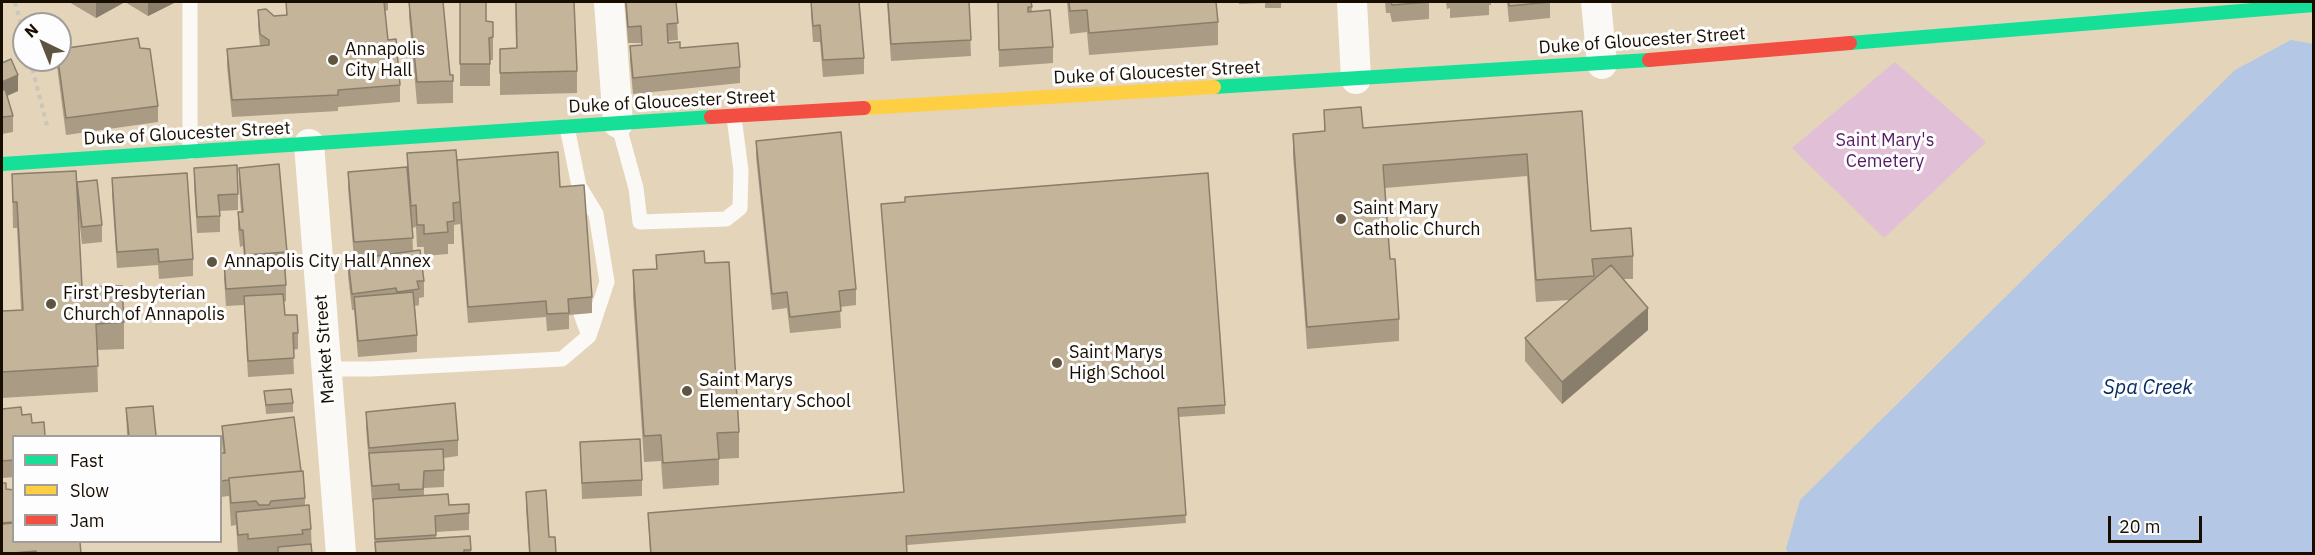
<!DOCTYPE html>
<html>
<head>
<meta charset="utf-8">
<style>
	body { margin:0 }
	#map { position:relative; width:2315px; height:555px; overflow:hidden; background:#e4d4ba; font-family:"IBM Plex Sans",sans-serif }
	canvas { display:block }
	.frame { position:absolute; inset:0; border:3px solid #180e00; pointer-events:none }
	.legend { position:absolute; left:12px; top:435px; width:210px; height:108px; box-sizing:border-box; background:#fdfdfd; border:2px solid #a19d98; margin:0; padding:8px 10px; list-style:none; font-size:18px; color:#180e00 }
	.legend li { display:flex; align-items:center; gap:12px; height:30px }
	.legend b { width:30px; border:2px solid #a19d98 }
	.north { position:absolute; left:12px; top:12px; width:60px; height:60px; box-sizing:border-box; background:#fdfdfd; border:2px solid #a19d98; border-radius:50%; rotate:317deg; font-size:16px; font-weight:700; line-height:24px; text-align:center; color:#180e00 }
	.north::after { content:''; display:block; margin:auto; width:21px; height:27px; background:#5f5341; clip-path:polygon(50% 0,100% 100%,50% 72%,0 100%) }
	.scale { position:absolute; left:2108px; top:516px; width:94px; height:27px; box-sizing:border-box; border:3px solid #180e00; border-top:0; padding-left:8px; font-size:18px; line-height:21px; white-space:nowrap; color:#180e00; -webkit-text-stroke:4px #fdfdfd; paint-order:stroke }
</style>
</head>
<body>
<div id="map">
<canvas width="2315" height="555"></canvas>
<div class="frame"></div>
<ul class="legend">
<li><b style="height:8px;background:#16e098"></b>Fast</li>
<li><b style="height:8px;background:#ffcf43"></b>Slow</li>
<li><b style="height:8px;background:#f24e42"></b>Jam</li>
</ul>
<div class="north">N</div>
<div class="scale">20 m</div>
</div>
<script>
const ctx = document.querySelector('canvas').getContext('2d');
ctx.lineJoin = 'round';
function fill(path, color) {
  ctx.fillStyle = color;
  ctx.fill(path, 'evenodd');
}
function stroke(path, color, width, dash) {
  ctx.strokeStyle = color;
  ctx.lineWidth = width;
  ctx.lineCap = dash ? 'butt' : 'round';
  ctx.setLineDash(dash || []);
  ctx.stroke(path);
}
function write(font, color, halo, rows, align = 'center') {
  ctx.font = font + ' "IBM Plex Sans",sans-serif';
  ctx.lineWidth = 6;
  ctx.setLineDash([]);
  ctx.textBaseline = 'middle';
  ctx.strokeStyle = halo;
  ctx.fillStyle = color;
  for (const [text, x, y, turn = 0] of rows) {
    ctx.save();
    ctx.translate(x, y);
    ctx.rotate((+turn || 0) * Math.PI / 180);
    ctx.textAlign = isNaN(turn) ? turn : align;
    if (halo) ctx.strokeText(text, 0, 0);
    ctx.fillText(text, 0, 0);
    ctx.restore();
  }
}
const green = new Path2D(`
	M1895 62 1986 142 1884 238 1792 148Z`);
const water = new Path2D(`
	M2291 40 2314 44 2313 553H1788L1786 549 1800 500 2235 70Z`);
const path = new Path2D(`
	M15 2 24 36
	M30 60 48 129`);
const lane = new Path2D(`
	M190 2V152
	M618 123 636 188 640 222 726 219 740 208 741 171 734 117
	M581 314 589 336
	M326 369H370L562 359 589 336 607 282 596 214 579 186 567 127`);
const street = new Path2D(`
	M609 2 618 123
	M1352 2 1356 79
	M1596 2 1602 64
	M309 144 341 554`);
const fast = new Path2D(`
	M1850 43 2314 5
	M1214 87 1649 60
	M2 164 711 117`);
const slow = new Path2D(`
	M864 108 1214 87`);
const jam = new Path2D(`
	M1649 60 1850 43
	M711 117 864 108`);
const wall = new Path2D(`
	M69 2H176L148 16 125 2 96 18Z
	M286 2H388V10L385 11 388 40 400 85V102L338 107V111L232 117 227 66V49L260 46 258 26V10L274 16 286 15Z
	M409 2H443L450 75H453V103L417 104 409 17Z
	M460 2 486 21 493 22V60H490V86H460Z
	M515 2 577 71V93L500 95V49L516 48Z
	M625 2H676L678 40 668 41V43L680 48 740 67V83L633 94 630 62V46L641 45V43H628Z
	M811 2 864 58V74L823 77 820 42H813L811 15Z
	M887 2H969L971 56 891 61Z
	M998 2H1031L1032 11 1053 47V63L999 67Z
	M1067 2H1216L1218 22V45L1089 55 1087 32 1070 34Z
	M1239 2H1289H1281V8H1265V3L1239 4Z
	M1385 2H1429V19L1392 22 1390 13H1386Z
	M1446 2H1491V5H1489V15L1450 18V8L1447 9Z
	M1507 2H1550V18L1509 22Z
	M140 48 158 106V122L66 135 57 66V60Z
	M2 63 18 91 7 96 13 116V132L2 134Z
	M1324 110 1363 128 1582 111 1591 231 1633 256V279H1624L1648 330 1562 404 1525 361V338L1570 300 1536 302 1527 176 1385 188 1390 259 1399 319V341L1307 349 1293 156V134L1324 131Z
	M756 141 856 289V305L840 307 841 328 790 333 787 308 772 310 756 157Z
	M407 153 457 160 560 187 592 297V313L569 315V329L547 331 546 317 468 323 460 222V224L454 225V244H448V254L424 256V247H417L416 227 412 228 413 251 424 281V297L419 298V305L415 306 417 335V352L358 357 354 310H352L348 276V260L354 259 348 188V172L407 167Z
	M194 168 238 194V210L220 211V232L197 233 194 185Z
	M239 168 287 252V268H285L286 285V301L284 302 285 315 298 333V349L293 350 294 374 248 377 244 305 226 306 224 278V262L244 261 243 246 240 247 238 228V212H241L239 184Z
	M12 174 77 185 102 225V242L82 244 78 210 82 287 124 322V349L97 350 98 392 2 398V311L21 310 17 228H13Z
	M112 178 193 259V276L159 279 158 265 117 268 112 195Z
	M881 204 1225 405V414L1178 417 1186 523 907 545V554H650L648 513 904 492Z
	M656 255 705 263 739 432V458L719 459V485L663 489 661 461 644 462 633 297V270L656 269Z
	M264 391 293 403V412L266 414Z
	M126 408 156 436H127Z
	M2 409 14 436V477L2 478Z
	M366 412 458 440V456L444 458V487L424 488V495L469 513V530L436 532V538L470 536 471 554H375L373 502H372L366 428Z
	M222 426 305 498V505L311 529 312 554H238L236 525 231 526 229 496 220 497V453H223L222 443Z
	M580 442 642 480V496L582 499Z
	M6 489 14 490V542L81 554H2Z
	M526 492 549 537 556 554H529L526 508Z`);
const shadedWall = new Path2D(`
	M96 2H125L96 18Z
	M148 2H176L148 16Z
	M18 75V91L2 98V82Z
	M1648 308V330L1562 404V382Z`);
const building = new Path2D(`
	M286 2H384L388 40 396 39 400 85 338 90V95L232 100 227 49 269 45V40L260 34 258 10 266 9 274 16 287 15Z
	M409 2H443L450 75H453V81L417 82Z
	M460 2H486V21L493 22V37L489 38 490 64H460Z
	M516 2H574L577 71 500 73V49L517 48Z
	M626 2H676L678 23 667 24 668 43 680 42V48L738 43 740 67 633 78 630 46 642 45 641 26 628 27Z
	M811 2H859L864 58 823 60 820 25 813 26Z
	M888 2H969L971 40 891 44Z
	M998 2H1031L1032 7H1028V12L1050 10 1053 47 999 50Z
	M1069 2H1216L1218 22 1089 33 1087 10 1070 11Z
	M1391 2H1429L1392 5Z
	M1509 2H1550L1509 6Z
	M138 38 140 48 150 49 158 106 66 118 58 60H60V49Z
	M11 59 18 75 2 82V63Z
	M5 89 13 116 2 117V91Z
	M1361 107 1363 128 1582 111 1591 231 1631 228 1633 256 1592 259 1594 276 1536 280 1527 154 1383 165 1390 259H1395L1399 319 1307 327 1293 134 1325 131 1324 110Z
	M841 132 856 289 839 291 841 311 790 317 787 292 772 294 756 141Z
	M456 150 460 202 453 203 454 221 447 222 448 232 424 234V225H417L416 205 411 206 407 153Z
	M558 152 560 187 584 185 592 297 568 299 569 313 547 314 546 301 468 307 457 160Z
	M279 164 287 252 245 255 243 230H240L238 212H243L239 168Z
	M237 165 238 194 218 195 220 216 197 217 194 168Z
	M407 167 413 238 354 242 348 172Z
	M76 171 82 287 122 286 124 322 96 324 98 366 2 372V311L23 310 17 202H13L12 174Z
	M187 173 193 259 159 262 158 249 117 252 112 178Z
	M1208 173 1225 405 1178 408 1186 515 906 536 907 554H651L648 513 904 492 881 204 905 202V197Z
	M97 180 102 225 82 227 77 182Z
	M420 250 424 281H417L419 289 397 292 396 288 352 294 348 260Z
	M704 251 705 263 729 262 739 432 717 433 719 459 663 463 661 435 644 436 633 270 657 269 656 255Z
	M284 258 286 285 226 289 224 262Z
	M1611 265 1648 308 1562 382 1525 338Z
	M413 292 417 335 358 341 354 297Z
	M283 294 285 315H297L298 333H293L294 358 248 361 244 296Z
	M291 389 293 403 266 405 264 391Z
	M455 403 458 440 369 448 366 412Z
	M153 406 156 436H129L126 408Z
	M21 407 22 415 31 414 32 423 44 422 45 436H14V460L2 461V409Z
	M294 417 301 471 229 478V480L220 481V453H225L222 426Z
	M640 439 642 480 582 483 580 442Z
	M443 449 444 470 424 471 423 489 399 490V484L372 486 369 453Z
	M303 471 305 498 271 501 269 505H259L256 501 231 503 229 478Z
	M2 483H6V489L14 490V522L2 523Z
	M546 490 549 537H555L556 554H530L526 492Z
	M448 494 449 505 469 504V513L435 516 436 535 375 539 373 499Z
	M309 505 311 529 302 530 303 534 248 539V534L238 535 236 512Z
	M14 523V542H80L81 554H36V551L13 553V554H2V524Z
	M470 536 471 550H464V554H376L375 542Z
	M311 544 312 554H278V547Z`);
const markers = [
	[333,60,6,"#5f5341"],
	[1341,219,6,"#5f5341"],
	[212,262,6,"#5f5341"],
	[51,304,6,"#5f5341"],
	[1057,363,6,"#5f5341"],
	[687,391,6,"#5f5341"]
];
const streetNames = [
	["Duke of Gloucester Street",1642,41,-4],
	["Duke of Gloucester Street",1157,73,-3],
	["Duke of Gloucester Street",672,102,-3],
	["Duke of Gloucester Street",187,134,-3],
	["Market Street",325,349,-94]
];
const poiNames = [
	["Annapolis",345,50],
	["City Hall",345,71],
	["Saint Mary",1353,209],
	["Catholic Church",1353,230],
	["Annapolis City Hall Annex",224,262],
	["First Presbyterian",63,294],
	["Church of Annapolis",63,315],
	["Saint Marys",1069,353],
	["High School",1069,374],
	["Saint Marys",699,381],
	["Elementary School",699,402]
];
const parkNames = [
	["Saint Mary's",1885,141],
	["Cemetery",1885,162]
];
const waterNames = [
	["Spa Creek",2148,388]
];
fill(green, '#e1bfd6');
fill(water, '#b4c7e5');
stroke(path, '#cac5bd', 4, [4.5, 4.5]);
stroke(lane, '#fbf9f5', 15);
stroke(street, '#fbf9f5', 30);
stroke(fast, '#16e098', 14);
stroke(slow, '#ffcf43', 14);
stroke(jam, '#f24e42', 14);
fill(wall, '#a99b84');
fill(shadedWall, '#897e6c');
fill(building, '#c4b49a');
stroke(building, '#897e6c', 1.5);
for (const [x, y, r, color] of markers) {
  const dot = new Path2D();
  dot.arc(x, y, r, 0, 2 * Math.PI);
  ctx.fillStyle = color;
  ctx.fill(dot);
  stroke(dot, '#fdfdfd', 2);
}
write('18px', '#180e00', '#fdfdfd', streetNames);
write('18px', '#180e00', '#fdfdfd', poiNames, 'left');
write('18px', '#571a67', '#fdfdfd', parkNames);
write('italic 20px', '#042c64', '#fdfdfd', waterNames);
</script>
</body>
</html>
